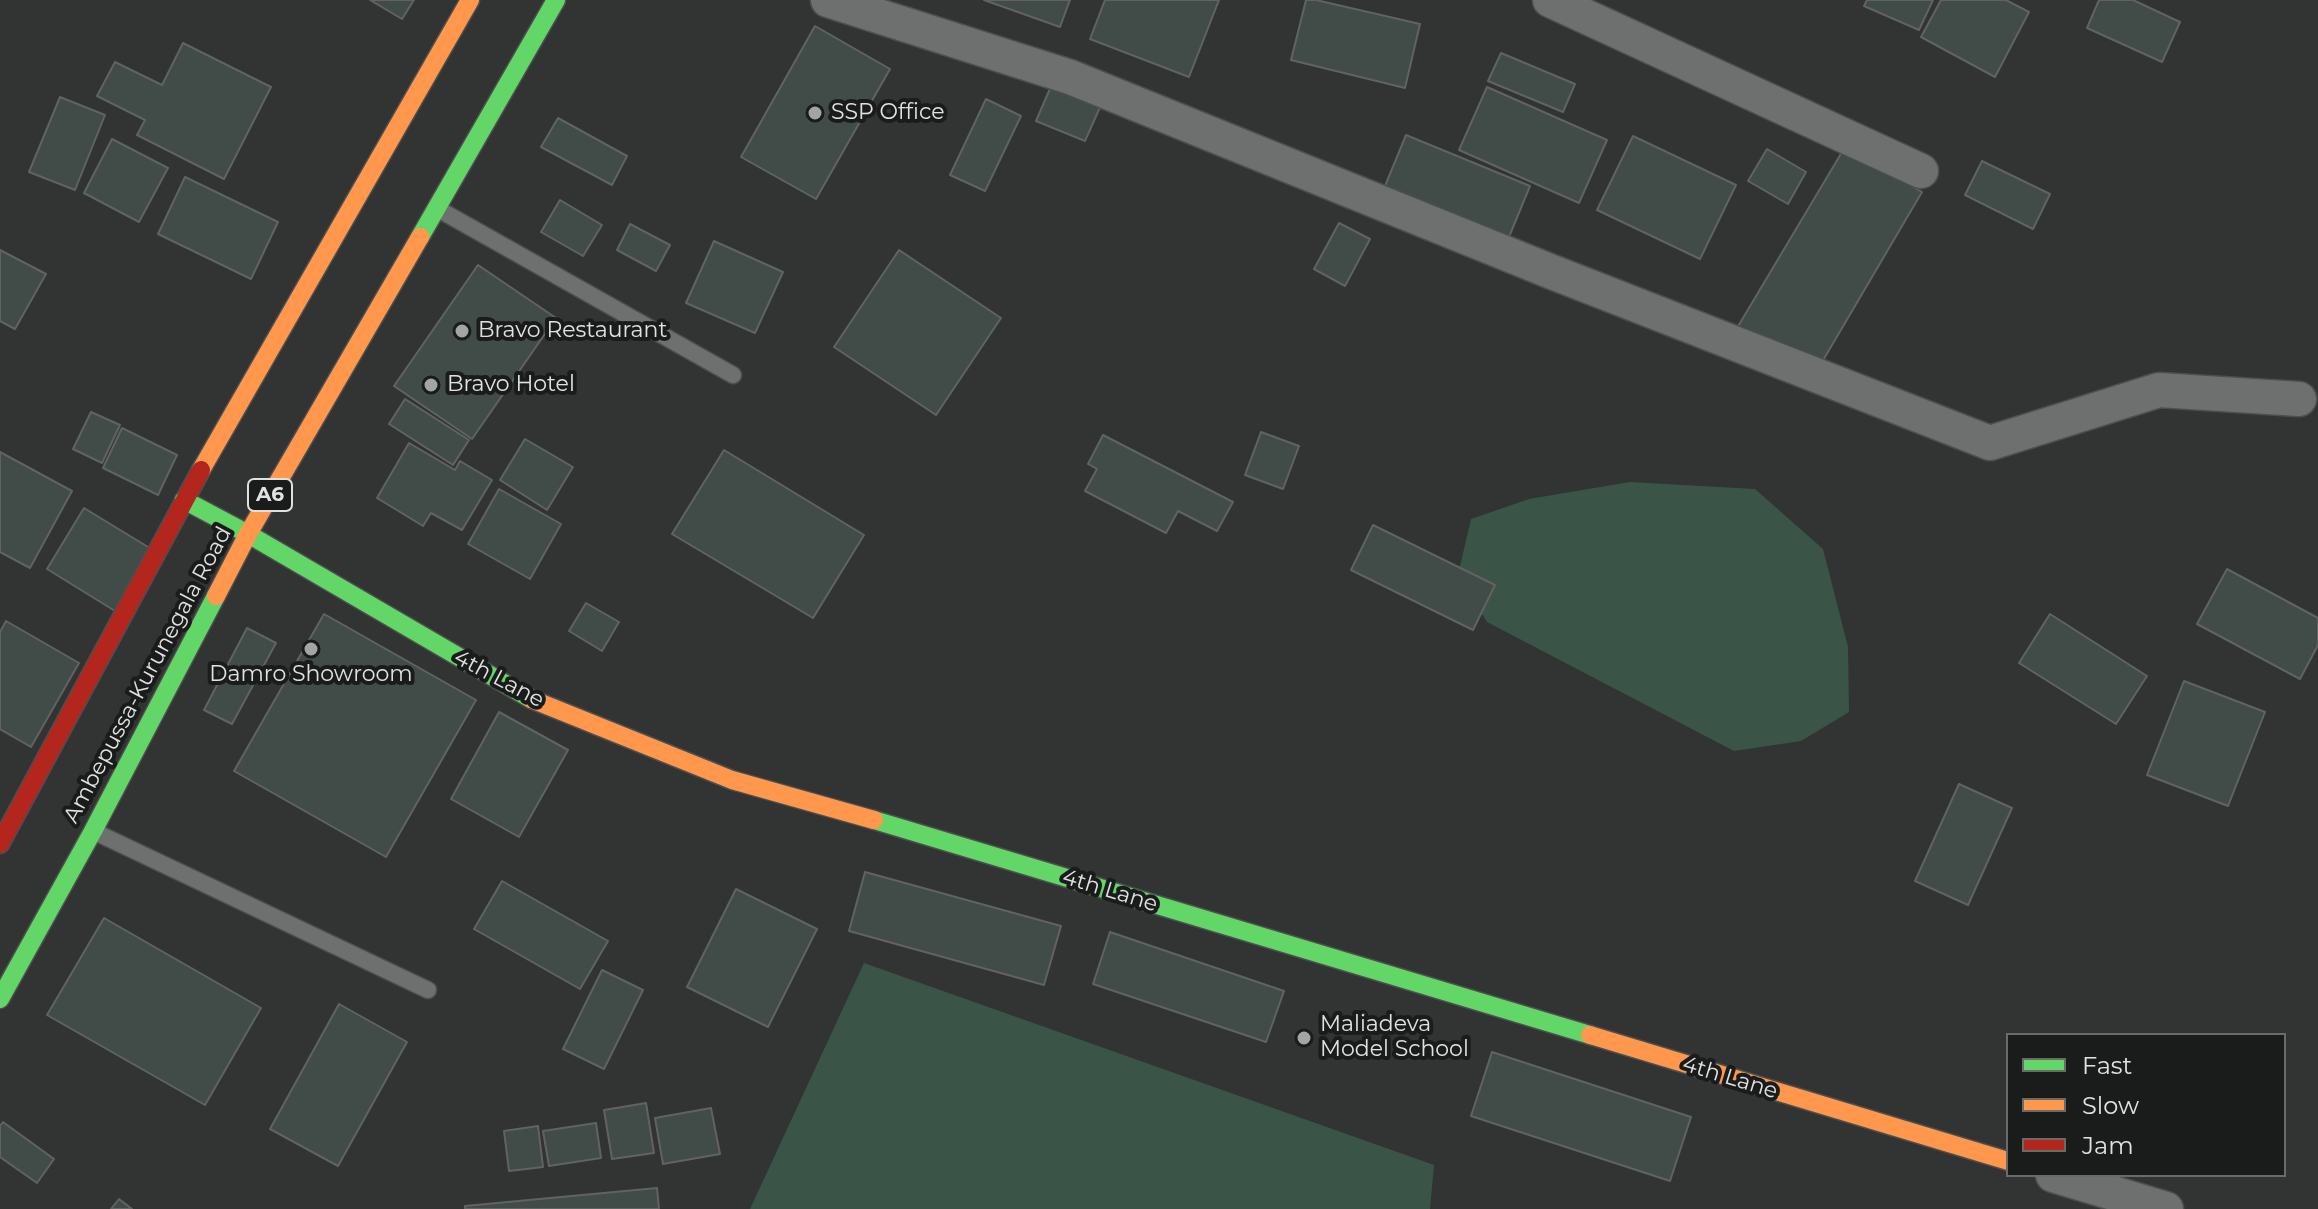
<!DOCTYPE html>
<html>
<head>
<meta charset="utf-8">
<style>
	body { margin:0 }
	#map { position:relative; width:2318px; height:1209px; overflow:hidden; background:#313432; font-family:Montserrat,sans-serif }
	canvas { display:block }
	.legend { position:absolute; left:2006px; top:1033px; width:280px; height:144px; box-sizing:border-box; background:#1a1c1b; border:2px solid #696b6a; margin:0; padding:10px 14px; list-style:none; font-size:24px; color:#e0e2e1 }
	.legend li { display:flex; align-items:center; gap:16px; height:40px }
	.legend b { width:40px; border:2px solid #696b6a }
</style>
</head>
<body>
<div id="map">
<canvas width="2318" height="1209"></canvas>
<ul class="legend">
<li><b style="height:10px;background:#63d668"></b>Fast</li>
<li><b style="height:10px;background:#ff974d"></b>Slow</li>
<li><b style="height:10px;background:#b3261e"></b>Jam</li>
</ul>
</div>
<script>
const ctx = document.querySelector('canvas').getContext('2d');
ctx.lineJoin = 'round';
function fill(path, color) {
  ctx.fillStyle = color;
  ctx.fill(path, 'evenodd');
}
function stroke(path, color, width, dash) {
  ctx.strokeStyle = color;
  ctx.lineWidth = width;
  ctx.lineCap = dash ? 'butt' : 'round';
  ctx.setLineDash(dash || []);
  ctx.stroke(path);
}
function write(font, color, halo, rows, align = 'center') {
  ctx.font = font + ' Montserrat,sans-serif';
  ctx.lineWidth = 8;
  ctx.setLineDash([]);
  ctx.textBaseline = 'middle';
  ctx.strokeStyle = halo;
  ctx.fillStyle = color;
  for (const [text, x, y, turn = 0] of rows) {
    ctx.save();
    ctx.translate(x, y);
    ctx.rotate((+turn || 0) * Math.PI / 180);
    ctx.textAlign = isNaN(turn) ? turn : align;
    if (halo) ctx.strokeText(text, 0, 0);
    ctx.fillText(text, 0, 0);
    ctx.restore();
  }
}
const green = new Path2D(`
	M1630 482 1755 489 1823 549 1848 647 1849 712 1801 741 1734 751 1487 622 1458 575 1471 519 1529 499Z
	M864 963 1434 1165 1430 1209H750Z`);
const building = new Path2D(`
	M370 0H414L402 19Z
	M984 0H1070L1060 27Z
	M1105 0H1219L1189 77 1090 39Z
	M1306 0H1316L1420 24 1405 88 1291 60Z
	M1867 0H1933L1919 30 1864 6Z
	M1941 0H2006L2029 12 1995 77 1921 37Z
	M2099 0H2133L2180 22 2162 62 2087 28Z
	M815 26 890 69 816 199 741 157Z
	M183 43 271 87 224 179 137 135 145 120 97 96 115 62 162 85Z
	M1501 53 1575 84 1563 112 1488 81Z
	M1052 84 1101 105 1085 141 1036 121Z
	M1487 87 1607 140 1579 203 1459 150Z
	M60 97 105 115 75 190 29 172Z
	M986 99 1021 116 985 191 950 175Z
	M558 118 627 156 612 185 541 147Z
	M1406 135 1530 186 1509 237 1385 186Z
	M1633 136 1736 185 1700 259 1597 210Z
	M112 139 168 168 139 222 84 193Z
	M1845 147 1922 192 1815 374 1737 328Z
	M1767 149 1806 172 1788 204 1748 181Z
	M1982 161 2050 194 2033 229 1965 195Z
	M185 177 278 222 251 279 158 234Z
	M560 200 602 225 583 256 541 232Z
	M1339 223 1370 239 1345 286 1314 269Z
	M630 224 670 245 656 271 617 250Z
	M714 241 783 272 755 333 686 303Z
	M0 250 46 274 15 329 0 321Z
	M899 250 1001 318 936 415 834 347Z
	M478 265 556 318 472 439 394 386Z
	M405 399 469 440 453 465 389 424Z
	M91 412 120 425 102 463 73 449Z
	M122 428 177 455 158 495 103 468Z
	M1261 432 1299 446 1283 489 1245 475Z
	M1103 435 1233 502 1217 531 1178 511 1166 533 1085 491 1097 469 1088 464Z
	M525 439 573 467 547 510 500 480Z
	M409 443 455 470 460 461 492 480 462 530 431 513 423 526 377 498Z
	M724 450 864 535 813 618 672 534Z
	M0 452 72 491 30 568 0 552Z
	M499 489 561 524 530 579 468 544Z
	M84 508 153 550 115 611 47 569Z
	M1373 525 1495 585 1473 630 1351 570Z
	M2227 569 2318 618V645L2300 679 2197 624Z
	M586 603 619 622 602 651 569 631Z
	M324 614 476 700 386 857 234 771Z
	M2050 614 2147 676 2116 724 2019 663Z
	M6 621 79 663 31 747 0 729V632Z
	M247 628 276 643 232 724 204 710Z
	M2184 681 2265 712 2228 806 2147 775Z
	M499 712 568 750 519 837 451 799Z
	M1959 784 2012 808 1968 905 1915 881Z
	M865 872 1061 926 1044 985 849 931Z
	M502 881 608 941 580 989 474 929Z
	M736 889 817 929 768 1027 687 987Z
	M104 918 261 1008 205 1105 47 1015Z
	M1110 932 1284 991 1266 1042 1093 984Z
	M602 970 643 990 604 1069 563 1049Z
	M339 1004 407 1042 338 1166 270 1129Z
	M1492 1052 1691 1117 1670 1181 1471 1116Z
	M646 1103 654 1153 612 1159 604 1110Z
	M711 1108 720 1154 663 1164 655 1118Z
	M3 1122 54 1159 37 1183 0 1157V1126Z
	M596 1123 601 1158 549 1166 543 1131Z
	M538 1126 543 1167 509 1171 504 1131Z
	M657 1188 659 1209H465V1206Z
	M119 1199 132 1209H111Z`);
const lane = new Path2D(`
	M438 209 733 375
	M93 831 428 990`);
const street = new Path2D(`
	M828 0 1070 77 1552 272 1990 443 2159 390 2299 399
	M1550 0 1921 171
	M2053 1175 2166 1209`);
const fast = new Path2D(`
	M420 237 556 0
	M184 500 248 534 531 699
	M874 820 1590 1035
	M0 999 93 831 216 596`);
const slow = new Path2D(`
	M201 470 470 0
	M216 596 248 534 420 237
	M531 699 732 780 874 820
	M1590 1035 2008 1161`);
const jam = new Path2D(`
	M0 844 201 470`);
const markers = [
	[815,113,8,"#a3a5a4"],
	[462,331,8,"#a3a5a4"],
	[431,385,8,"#a3a5a4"],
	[311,649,8,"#a3a5a4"],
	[1304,1038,8,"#a3a5a4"]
];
const shields = [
	[270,495,44]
];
const shieldNames = [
	["A6",270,495]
];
const poiNames = [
	["SSP Office",831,113],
	["Bravo Restaurant",478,331],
	["Bravo Hotel",447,385],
	["Damro Showroom",311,675,"center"],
	["Maliadeva",1320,1025],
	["Model School",1320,1050]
];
const streetNames = [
	["Ambepussa-Kurunegala Road",148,675,-62],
	["4th Lane",499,679,28],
	["4th Lane",1110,891,17],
	["4th Lane",1730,1078,17]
];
fill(green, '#3a5548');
fill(building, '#414b47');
stroke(building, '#616362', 2);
stroke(lane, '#4d4f4e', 19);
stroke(street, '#4d4f4e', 37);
stroke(fast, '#4d4f4e', 21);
stroke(slow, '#4d4f4e', 21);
stroke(jam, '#4d4f4e', 21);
stroke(lane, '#6e706f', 16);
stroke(street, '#6e706f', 34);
stroke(fast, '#63d668', 18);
stroke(slow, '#ff974d', 18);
stroke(jam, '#b3261e', 18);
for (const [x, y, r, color] of markers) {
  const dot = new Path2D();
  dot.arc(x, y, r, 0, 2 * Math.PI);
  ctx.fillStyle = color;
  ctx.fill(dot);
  stroke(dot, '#1a1c1b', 3);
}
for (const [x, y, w] of shields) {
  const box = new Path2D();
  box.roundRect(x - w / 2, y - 16, w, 32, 6);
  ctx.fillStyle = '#1a1c1b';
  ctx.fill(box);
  stroke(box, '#e0e2e1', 2);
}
write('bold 20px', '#e0e2e1', null, shieldNames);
write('22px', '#e0e2e1', '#1a1c1b', poiNames, 'left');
write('22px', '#e0e2e1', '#1a1c1b', streetNames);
</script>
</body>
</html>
